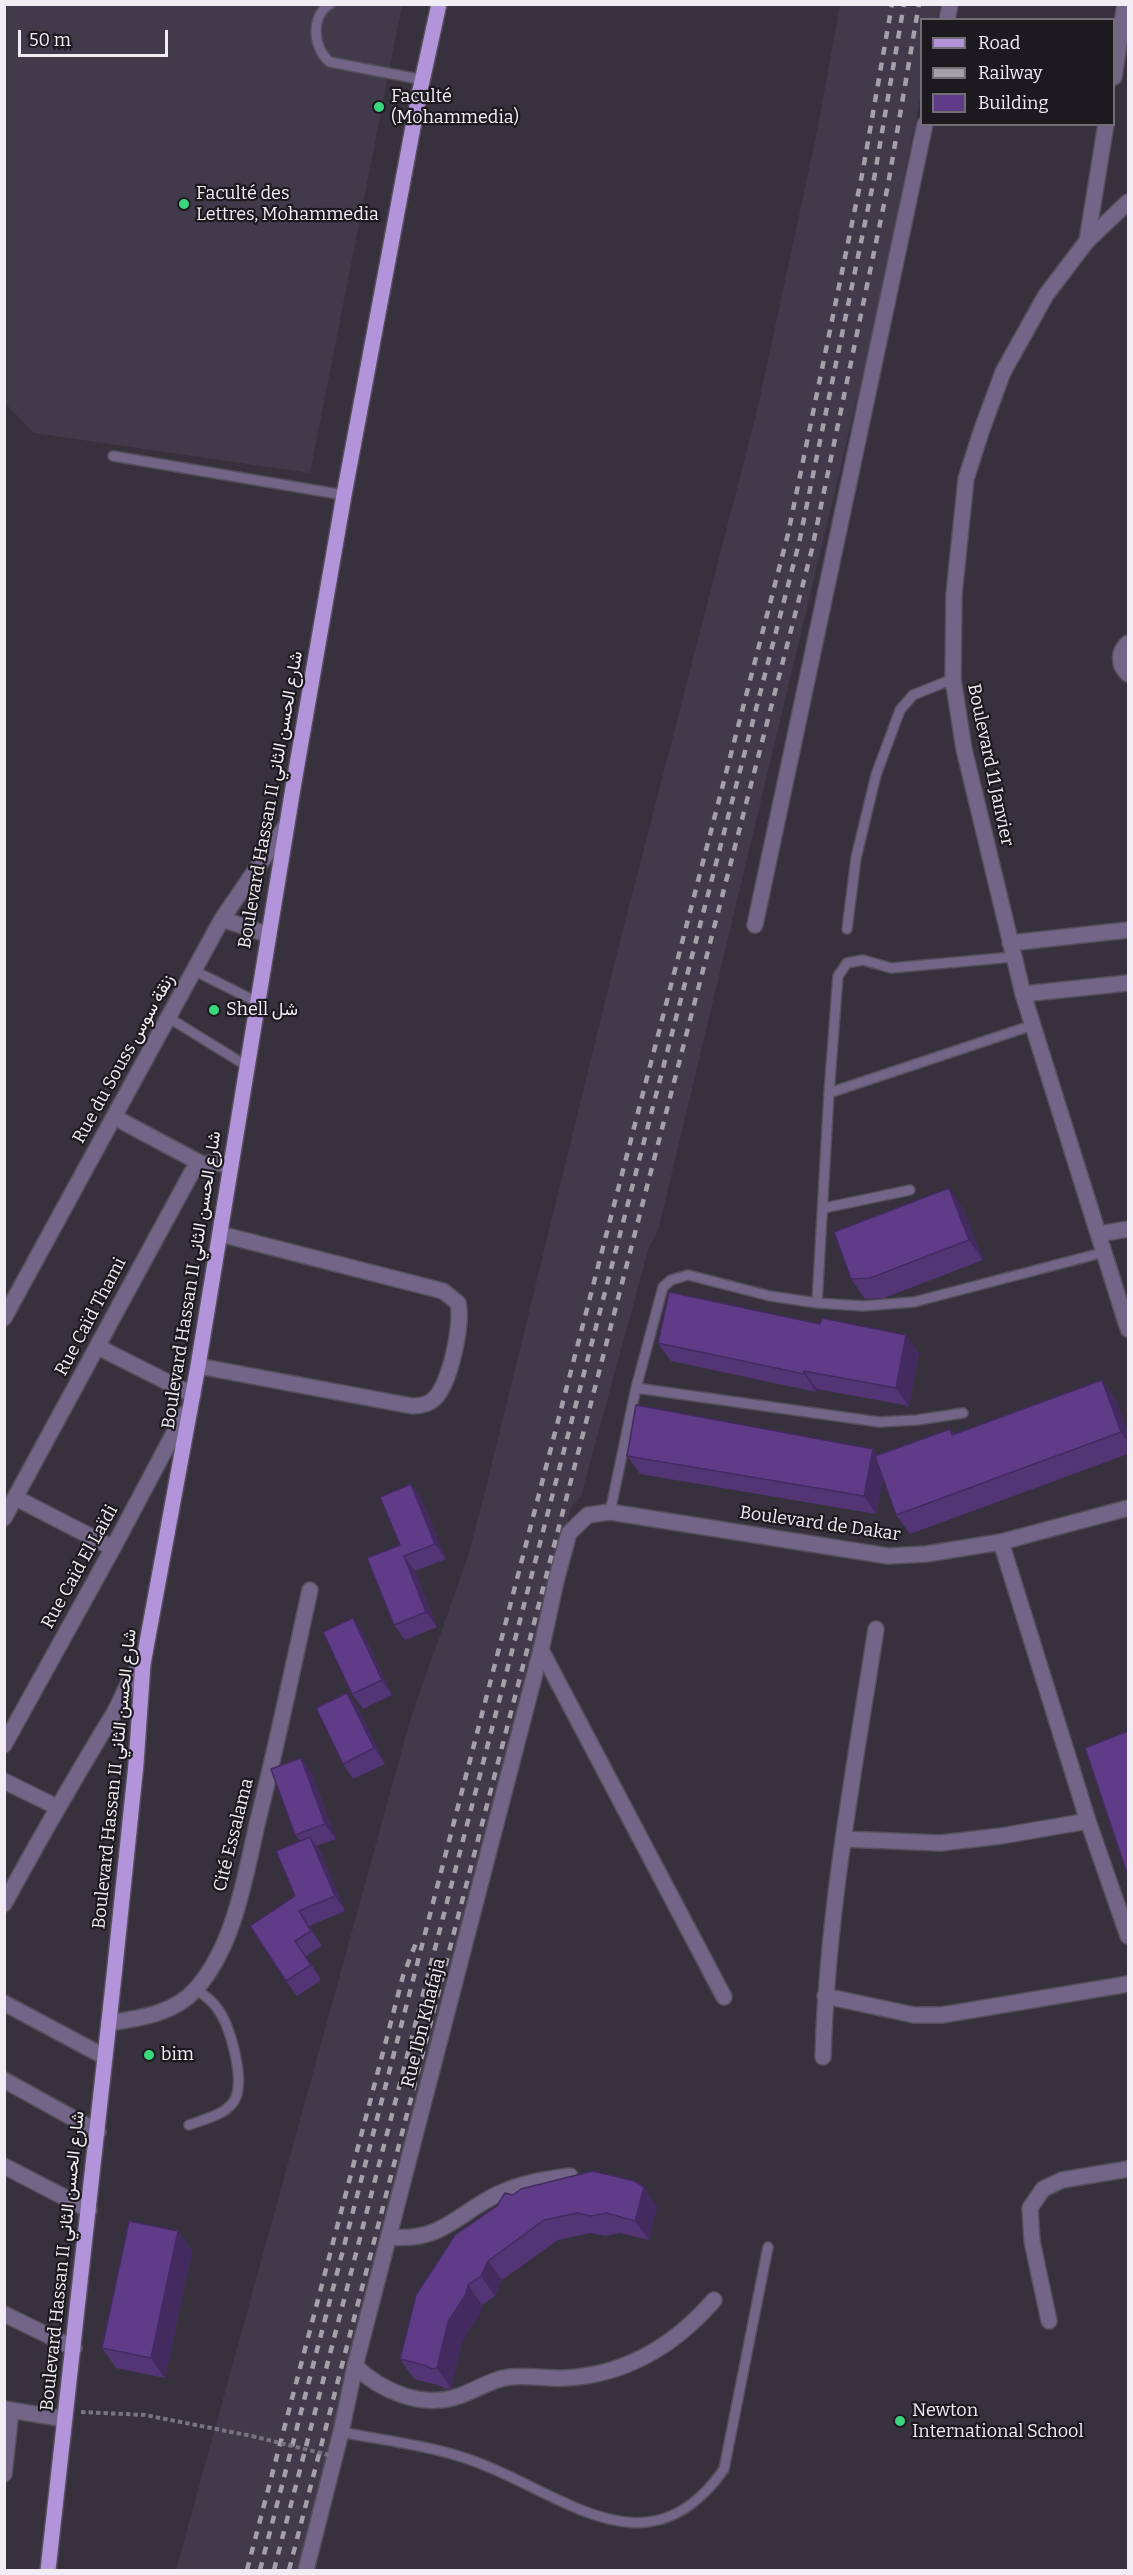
<!DOCTYPE html>
<html>
<head>
<meta charset="utf-8">
<style>
	body { margin:0 }
	#map { position:relative; width:1133px; height:2575px; overflow:hidden; background:#36313d; font-family:Bitter,serif }
	canvas { display:block }
	.frame { position:absolute; inset:0; border:6px solid #f0edf5; pointer-events:none }
	.legend { position:absolute; left:920px; top:18px; width:195px; height:108px; box-sizing:border-box; background:#1c1a1f; border:2px solid #716e75; margin:0; padding:8px 10px; list-style:none; font-size:18px; color:#f0edf5 }
	.legend li { display:flex; align-items:center; gap:12px; height:30px }
	.legend b { width:30px; border:2px solid #716e75 }
	.scale { position:absolute; left:18px; top:30px; width:150px; height:27px; box-sizing:border-box; border:3px solid #f0edf5; border-top:0; padding-left:8px; font-size:18px; line-height:21px; white-space:nowrap; color:#f0edf5; -webkit-text-stroke:4px #1c1a1f; paint-order:stroke }
</style>
</head>
<body>
<div id="map">
<canvas width="1133" height="2575"></canvas>
<div class="frame"></div>
<ul class="legend">
<li><b style="height:8px;background:#b394db"></b>Road</li>
<li><b style="height:8px;background:#a3a0a9"></b>Railway</li>
<li><b style="height:16px;background:#603c88"></b>Building</li>
</ul>
<div class="scale">50 m</div>
</div>
<script>
const ctx = document.querySelector('canvas').getContext('2d');
ctx.lineJoin = 'round';
function fill(path, color) {
  ctx.fillStyle = color;
  ctx.fill(path, 'evenodd');
}
function stroke(path, color, width, dash) {
  ctx.strokeStyle = color;
  ctx.lineWidth = width;
  ctx.lineCap = dash ? 'butt' : 'round';
  ctx.setLineDash(dash || []);
  ctx.stroke(path);
}
function write(font, color, halo, rows, align = 'center') {
  ctx.font = font + ' Bitter,Vazirmatn,serif';
  ctx.lineWidth = 4.5;
  ctx.setLineDash([]);
  ctx.textBaseline = 'middle';
  ctx.strokeStyle = halo;
  ctx.fillStyle = color;
  for (const [text, x, y, turn = 0] of rows) {
    ctx.save();
    ctx.translate(x, y);
    ctx.rotate((+turn || 0) * Math.PI / 180);
    ctx.textAlign = isNaN(turn) ? turn : align;
    if (halo) ctx.strokeText(text, 0, 0);
    ctx.fillText(text, 0, 0);
    ctx.restore();
  }
}
const built = new Path2D(`
	M4 5H402L310 473 34 433 5 403Z
	M840 5H940L937 19 922 20 921 94 873 332 658 1231 649 1247 581 1496 572 1505 436 2024 298 2570H176L411 1717 467 1559 482 1504 616 957 757 411 817 132Z`);
const path = new Path2D(`
	M81 2412 145 2415 252 2436`);
const service = new Path2D(`
	M330 4C310 16 313 49 330 62L424 80
	M113 456 344 495
	M847 929 856 858 876 775 900 710 913 695 953 679
	M195 971 257 1002
	M169 1018 247 1066
	M829 1093 1033 1025
	M824 1208 910 1190
	M817 1303 829 1093 838 976 847 963 863 960 891 968 1013 957
	M636 1388 879 1422 917 1420 963 1413
	M610 1512 636 1388 663 1287 671 1280 688 1275 770 1296 817 1303 863 1306 914 1302 1105 1252
	M189 2125C204 2119 230 2114 236 2097 244 2076 230 2025 217 2008 212 2000 203 1995 196 1989
	M341 2432C387 2441 435 2446 479 2463 567 2497 650 2575 724 2469L768 2247`);
const minor = new Path2D(`
	M947 20 950 4
	M1114 77 1125 4
	M1087 241 1106 124
	M1128 643C1118 652 1118 665 1128 674
	M222 919 269 935
	M755 925 925 124
	M1010 943 1128 930
	M1023 994 1128 983
	M114 1117 202 1164
	M1099 1234 1128 1229
	M4 1318 222 919 287 824
	M98 1347 193 1395
	M198 1366 412 1406C420 1406 428 1405 434 1399 450 1385 463 1323 458 1303L443 1291 220 1234
	M16 1498 113 1548
	M4 1518 192 1172C205 1161 214 1161 231 1166
	M1001 1542 1088 1821 1128 1936
	M541 1650 724 1997
	M4 1745 113 1548 183 1416 190 1410
	M4 1781 57 1807
	M843 1839 941 1843 1001 1836 1088 1821
	M4 1904C39 1840 75 1777 113 1715 123 1698 128 1677 143 1664
	M825 1996 914 2015H942L1128 1984
	M4 2003 105 2057
	M109 2023C140 2018 174 2014 196 1989 235 1945 245 1876 258 1820 277 1744 293 1667 310 1590
	M823 2057C827 1913 854 1771 876 1629
	M4 2080 98 2132
	M4 2166 89 2210
	M389 2237C442 2242 455 2215 498 2194 521 2183 545 2179 570 2176
	M4 2314 74 2348
	M1049 2321 1032 2241 1030 2208 1043 2189 1062 2180 1128 2169
	M355 2366C381 2391 422 2409 459 2396 477 2390 491 2379 510 2377 528 2375 547 2379 565 2378 625 2375 675 2345 714 2300
	M4 2409 65 2419
	M4 2474 11 2411`);
const tertiary = new Path2D(`
	M1128 202 1087 241 1046 295 1003 372 981 432 966 479 954 594 953 679 964 749 1023 994 1128 1329
	M306 2570 341 2432 355 2366 541 1650 556 1581 569 1533 588 1515 610 1512 888 1556 926 1554 1001 1542 1128 1508`);
const primary = new Path2D(`
	M48 2570 114 1976 136 1764 143 1664 198 1366 293 788 344 495 419 95 439 4`);
const rail = new Path2D(`
	M247 2570 403 1976 416 1943
	M260 2570 788 534 863 170 892 4
	M274 2570 799 543 874 179 904 4
	M289 2570 812 549 888 185 919 4`);
const pathBridge = new Path2D(`
	M252 2436 329 2455`);
const wall = new Path2D(`
	M963 1208 983 1260 884 1298 865 1299 851 1279Z
	M658 1343 919 1353 909 1406 817 1389 816 1392 671 1361Z
	M1102 1380 1116 1400 1128 1434V1454L910 1534 896 1515 883 1478 876 1514 640 1474 627 1456 873 1449 878 1456 950 1429 954 1435Z
	M411 1484 422 1499 446 1559 415 1571 437 1627 405 1640 394 1625 400 1545Z
	M363 1633 392 1695 363 1709 352 1694Z
	M347 1693 358 1708 385 1764 353 1779 343 1764Z
	M312 1773 336 1839 316 1846 321 1852 345 1911 309 1926 322 1946 306 1956 321 1980 297 1996 286 1981 300 1841 295 1835Z
	M644 2187 657 2207 649 2240 620 2233 605 2236 591 2233 558 2240 502 2280 495 2296 482 2305 480 2314 462 2342 451 2388 446 2389 438 2385 414 2379 400 2359 513 2195Z
	M178 2231 192 2251 165 2378 116 2368 102 2348Z`);
const shadedWall = new Path2D(`
	M949 1188 963 1208 983 1260 969 1240Z
	M906 1335 919 1353 909 1406 896 1388Z
	M804 1371 817 1389 816 1392 804 1374Z
	M1102 1380 1116 1400 1128 1434V1442L1121 1432Z
	M873 1449 885 1467 876 1514 864 1496Z
	M411 1484 422 1499 446 1559 435 1544Z
	M404 1556 415 1571 437 1627 426 1612Z
	M353 1618 363 1633 392 1695 382 1680Z
	M347 1693 358 1708 385 1764 374 1748Z
	M301 1758 312 1773 336 1839 325 1824Z
	M310 1837 321 1852 345 1911 335 1896Z
	M644 2187 657 2207 649 2240 635 2221Z
	M178 2231 192 2251 165 2378 151 2358Z
	M488 2261 502 2280 495 2296 481 2276Z
	M468 2285 482 2305 480 2314 462 2342 451 2388 437 2368 448 2322Z`);
const building = new Path2D(`
	M949 1188 969 1240 870 1278 851 1279 834 1232Z
	M669 1292 820 1324 822 1318 906 1335 896 1388 804 1371V1374L658 1343Z
	M1102 1380 1121 1432 896 1515 875 1456 950 1429 952 1435Z
	M636 1405 873 1449 864 1496 627 1456Z
	M411 1484 435 1544 404 1556 426 1612 394 1625 367 1558 400 1545 380 1497Z
	M353 1618 382 1680 352 1694 323 1632Z
	M347 1693 374 1748 343 1764 316 1708Z
	M1128 1731V1876L1085 1748Z
	M301 1758 325 1824 295 1835 271 1769Z
	M310 1837 335 1896 299 1911 311 1931 295 1941 311 1965 286 1981 250 1926 295 1896 276 1851Z
	M593 2171 634 2181 644 2187 635 2221 606 2213 591 2216 577 2213 544 2220 488 2261 481 2276 468 2285 466 2294 448 2322 437 2368 432 2369 424 2365 400 2359 416 2295 455 2235 497 2206 505 2193 513 2195 521 2189Z
	M129 2221 178 2231 151 2358 102 2348Z`);
const markers = [
	[379,107,6,"#3ad77f"],
	[184,204,6,"#3ad77f"],
	[214,1010,6,"#3ad77f"],
	[149,2055,6,"#3ad77f"],
	[900,2421,6,"#3ad77f"]
];
const poiNames = [
	["Faculté",391,97],
	["(Mohammedia)",391,118],
	["Faculté des",196,194],
	["Lettres, Mohammedia",196,215],
	["Shell شل",226,1010],
	["bim",161,2055],
	["Newton",912,2411],
	["International School",912,2432]
];
const streetNames = [
	["Boulevard 11 Janvier",990,765,78],
	["Boulevard Hassan II شارع الحسن الثاني",271,800,-80],
	["Rue du Souss زنقة سوس",124,1059,-61],
	["Boulevard Hassan II شارع الحسن الثاني",192,1280,-81],
	["Rue Caïd Thami",91,1317,-62],
	["Boulevard de Dakar",820,1524,8],
	["Rue Caïd El Laïdi",80,1567,-61],
	["Boulevard Hassan II شارع الحسن الثاني",115,1779,-84],
	["Cité Essalama",234,1835,-76],
	["Rue Ibn Khafaja",424,2023,-76],
	["Boulevard Hassan II شارع الحسن الثاني",63,2261,-84]
];
fill(built, '#413a4b');
stroke(service, '#544f5a', 12);
stroke(minor, '#544f5a', 18);
stroke(tertiary, '#544f5a', 18);
stroke(primary, '#544f5a', 18);
stroke(path, '#78747f', 4, [4.5, 3]);
stroke(service, '#736588', 9);
stroke(minor, '#736588', 15);
stroke(tertiary, '#736588', 15);
stroke(primary, '#b394db', 15);
stroke(rail, '#a3a0a9', 4.5, [8, 8]);
stroke(pathBridge, '#78747f', 4, [4.5, 3]);
fill(wall, '#533475');
fill(shadedWall, '#432a5f');
fill(building, '#603c88');
stroke(building, '#432a5f', 1.5);
for (const [x, y, r, color] of markers) {
  const dot = new Path2D();
  dot.arc(x, y, r, 0, 2 * Math.PI);
  ctx.fillStyle = color;
  ctx.fill(dot);
  stroke(dot, '#1c1a1f', 2);
}
write('18px', '#f0edf5', '#1c1a1f', poiNames, 'left');
write('18px', '#f0edf5', '#1c1a1f', streetNames);
</script>
</body>
</html>
